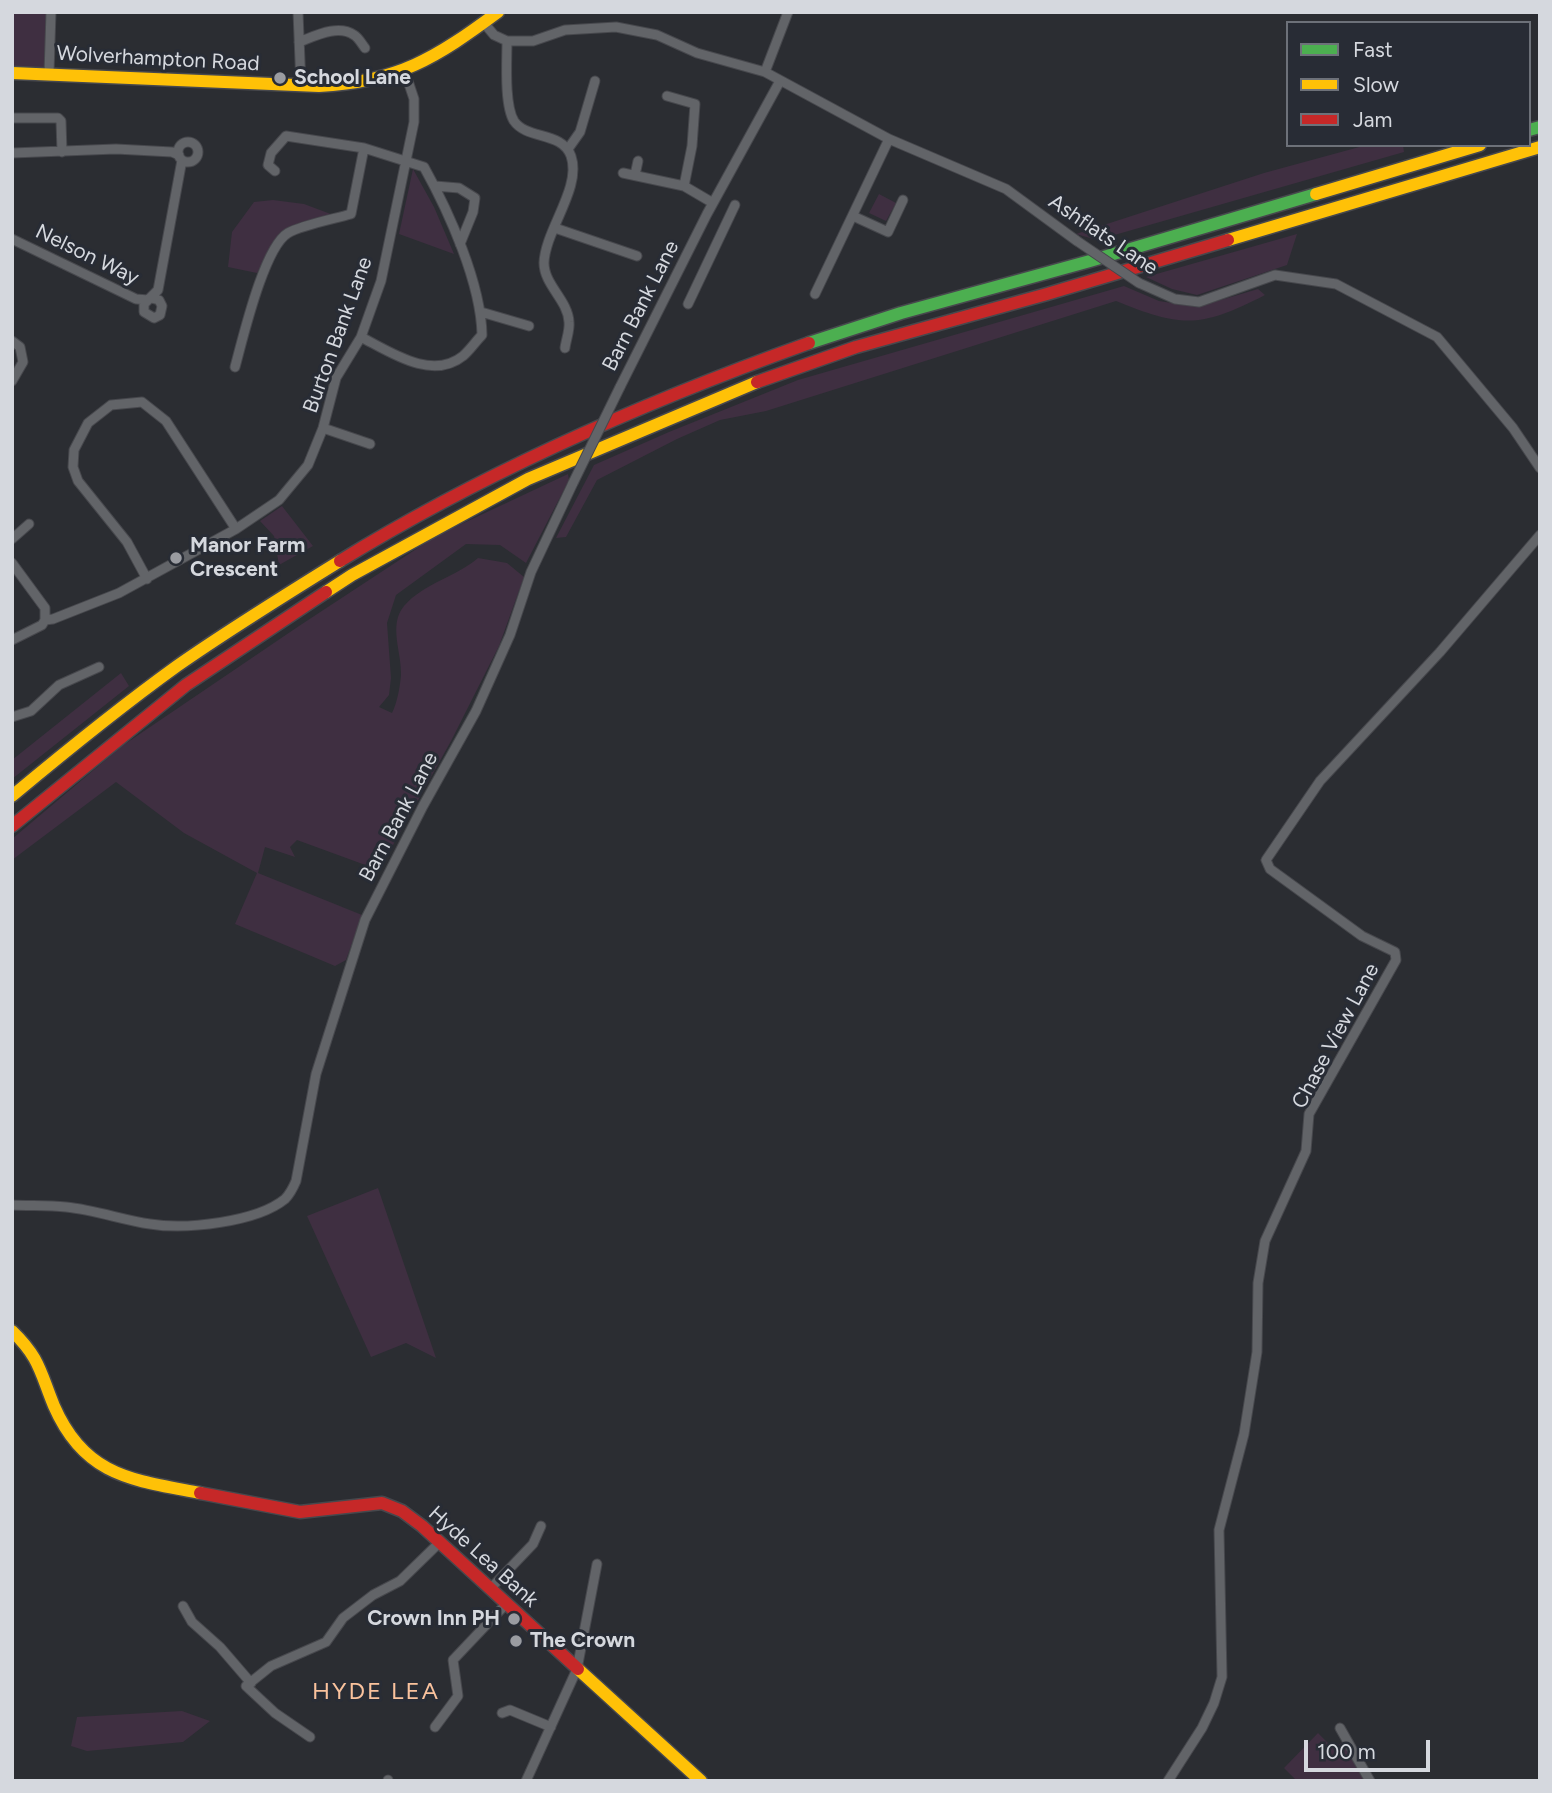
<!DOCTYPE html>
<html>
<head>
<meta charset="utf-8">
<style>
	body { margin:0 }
	#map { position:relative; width:1552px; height:1793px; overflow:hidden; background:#2b2d32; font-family:Figtree,sans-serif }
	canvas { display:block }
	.frame { position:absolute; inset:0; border:14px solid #d5d8de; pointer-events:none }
	.legend { position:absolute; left:1286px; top:21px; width:245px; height:126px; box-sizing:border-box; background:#282c35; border:2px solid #6d7179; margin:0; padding:9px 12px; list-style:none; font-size:21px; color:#d5d8de }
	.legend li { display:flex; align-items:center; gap:14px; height:35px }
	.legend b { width:35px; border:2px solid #6d7179 }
	.scale { position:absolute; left:1304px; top:1740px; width:126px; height:32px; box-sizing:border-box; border:4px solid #d5d8de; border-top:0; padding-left:9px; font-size:21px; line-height:24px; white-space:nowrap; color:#d5d8de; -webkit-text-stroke:5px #282c35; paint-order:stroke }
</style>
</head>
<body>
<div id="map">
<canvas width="1552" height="1793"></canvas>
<div class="frame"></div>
<ul class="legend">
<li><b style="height:9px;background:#4caf50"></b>Fast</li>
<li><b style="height:9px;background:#ffc107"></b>Slow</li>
<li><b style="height:9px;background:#c62828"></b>Jam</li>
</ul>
<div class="scale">100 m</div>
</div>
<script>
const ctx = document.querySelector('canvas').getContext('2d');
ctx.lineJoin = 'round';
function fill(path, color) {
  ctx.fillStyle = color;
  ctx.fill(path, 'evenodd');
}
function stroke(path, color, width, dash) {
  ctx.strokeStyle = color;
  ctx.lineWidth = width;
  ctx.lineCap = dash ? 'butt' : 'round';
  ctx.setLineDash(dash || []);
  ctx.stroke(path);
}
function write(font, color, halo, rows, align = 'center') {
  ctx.font = font + ' Figtree,sans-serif';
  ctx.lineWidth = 6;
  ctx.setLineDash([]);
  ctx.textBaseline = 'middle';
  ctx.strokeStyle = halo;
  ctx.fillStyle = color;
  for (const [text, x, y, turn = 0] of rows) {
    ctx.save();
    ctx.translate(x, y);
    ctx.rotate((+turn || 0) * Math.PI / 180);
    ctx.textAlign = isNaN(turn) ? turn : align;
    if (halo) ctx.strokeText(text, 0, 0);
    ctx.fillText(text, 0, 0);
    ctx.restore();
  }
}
const green = new Path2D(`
	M12 12H46V68L12 69Z
	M1403 145 1404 152 1097 240 1076 234 1264 173 1363 146Z
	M413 169 434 207 454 254 399 234Z
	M879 194 896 203 886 221 869 213Z
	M273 200 304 204 336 216 276 240 257 273 228 267 232 232 254 202Z
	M1297 234 1287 265 1197 295 1172 289 1146 277Z
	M1124 286 1159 301 1197 307 1258 289 1265 295C1201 328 1182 328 1116 301L766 411 720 420 677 439 597 480 566 537 556 538 594 465 669 432 798 380Z
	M568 474 569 480 526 563 500 545 466 544 396 595 387 623 391 678 389 695 379 707 392 713C397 703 400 687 401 675 402 653 388 625 404 606 424 583 456 577 478 558L507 563 524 577 499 646 451 741 379 870 297 840 290 847 295 857 265 847 258 873 362 915 346 960 335 966 235 924 257 873 184 833 116 782 12 860V839L122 746 299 626 436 536Z
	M282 506 313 546 279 565 274 536 260 521Z
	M121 673 129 686 12 779V760Z
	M378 1188 436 1358 406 1343 371 1357 307 1216Z
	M182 1711 210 1721 183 1742 87 1751 71 1746 77 1717Z
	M1318 1733 1333 1748 1343 1742 1364 1781H1297L1284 1768Z`);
const street = new Path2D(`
	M298 12 301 86
	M484 23 494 35 507 41H533L565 30 616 27 657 35 697 53 765 72 889 139 1006 189 1077 241
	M507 41C507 60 504 105 514 121 527 140 562 131 571 156 582 188 545 230 544 263 544 285 568 300 569 322 570 330 566 340 565 348
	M299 42C315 36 338 24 354 35 358 37 362 44 365 48
	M765 72 788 12
	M49 73 51 12
	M667 96 695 104 692 146 684 186
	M14 118H58L61 121 62 152
	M178 152a10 10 0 1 1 20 0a10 10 0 1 1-20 0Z
	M568 149 580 132 595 81
	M12 153 116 149 172 152 179 155
	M275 171 268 165 271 153 286 136 364 148 424 167C449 212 481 283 482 335 476 341 470 350 463 356 432 381 390 352 361 337
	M623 173 684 186 713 203
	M635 175 638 161
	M435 186 459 188 475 198 473 212 460 244
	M853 216 888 232 903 200
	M555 228 637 256
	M12 239 136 299 148 300
	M1139 283 1175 299 1199 302 1275 275 1336 284 1437 337 1513 428 1540 468
	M815 294 889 139
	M151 298 159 300 162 306 160 315 154 318 144 312V304L158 290 182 160
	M688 304 735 205
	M481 312 529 326
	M12 341 20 347 23 362 12 381
	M235 367C243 338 264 247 288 233 302 225 334 219 351 214L364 148
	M620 387 707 214 780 81
	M323 428 370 444
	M12 539 29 524
	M12 563 45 608V620
	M147 579 127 542 78 481 73 467 74 450 88 423 111 405 142 402 166 421 236 529
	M12 640 42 625 45 620 53 619 119 593 236 529 279 500 308 465 323 428 336 378 361 337 381 281 414 122V99L405 72
	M12 717 31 711 59 685 99 667
	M12 1205C30 1206 48 1205 66 1207 95 1210 123 1220 150 1224 186 1230 257 1222 285 1199 290 1194 293 1188 296 1181L316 1074 365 920 423 806 476 711 510 635 531 572 573 483
	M491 1588 533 1544 541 1526
	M183 1606 192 1622 220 1647 251 1683
	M502 1713 510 1710 551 1727
	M435 1727 458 1696 453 1660 507 1603
	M1340 1728 1370 1781
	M310 1737 275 1713 246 1686 271 1666 326 1642 343 1618 373 1595 400 1581 440 1542
	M388 1780V1781
	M526 1781 577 1669 597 1564
	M1168 1781 1202 1728 1214 1703 1222 1677 1219 1530 1244 1434 1257 1352 1258 1283 1265 1241 1306 1151 1309 1114 1396 960 1395 952 1362 936 1270 869 1266 860 1320 781 1440 652 1540 535`);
const fast = new Path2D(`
	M1529 130 1540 127
	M809 343 901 313 1090 261 1316 194`);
const slow = new Path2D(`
	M12 73 319 86C398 82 436 58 498 12
	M1316 194 1480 145
	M1228 240 1540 147
	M326 592 352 575 528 479 757 382
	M12 796C66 751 120 707 177 666 230 629 285 595 340 561
	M12 1331C40 1358 40 1372 54 1406 85 1477 133 1480 200 1493
	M578 1669 701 1781`);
const jam = new Path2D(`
	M757 382 856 347 1047 294 1228 240
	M340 561C486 471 647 401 809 343
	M12 826 186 685 326 592
	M200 1493 300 1512 382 1503 402 1511 422 1526 578 1669`);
const streetBridge = new Path2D(`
	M1077 241 1139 283
	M573 483 620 387`);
const markers = [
	[280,78,7,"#9a9ca2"],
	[176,558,7,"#9a9ca2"],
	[514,1619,7,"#9a9ca2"],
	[516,1641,7,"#9a9ca2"]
];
const streetNames = [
	["Wolverhampton Road",158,59,3],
	["Ashflats Lane",1103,235,34],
	["Nelson Way",87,255,26],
	["Barn Bank Lane",641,306,-63],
	["Burton Bank Lane",338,335,-70],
	["Barn Bank Lane",399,817,-62],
	["Chase View Lane",1336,1036,-62],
	["Hyde Lea Bank",483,1557,42]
];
const poiNames = [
	["School Lane",294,78],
	["Manor Farm",190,546],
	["Crescent",190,570],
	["Crown Inn PH",500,1619,"right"],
	["The Crown",530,1641]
];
const quarterNames = [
	["HYDE LEA",376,1692]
];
fill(green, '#3f2f41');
stroke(street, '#47484d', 11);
stroke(fast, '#47484d', 15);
stroke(slow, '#47484d', 15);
stroke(jam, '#47484d', 15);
stroke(street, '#626468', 9);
stroke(fast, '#4caf50', 12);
stroke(slow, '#ffc107', 12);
stroke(jam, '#c62828', 12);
stroke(streetBridge, '#47484d', 11, []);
stroke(streetBridge, '#626468', 9);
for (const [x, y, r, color] of markers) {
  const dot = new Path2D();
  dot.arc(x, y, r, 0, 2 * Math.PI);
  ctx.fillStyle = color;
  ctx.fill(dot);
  stroke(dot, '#282c35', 2.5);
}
write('21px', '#d5d8de', '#282c35', streetNames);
write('bold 21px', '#d5d8de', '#282c35', poiNames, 'left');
ctx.letterSpacing = '2px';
write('24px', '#f9c29d', '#282c35', quarterNames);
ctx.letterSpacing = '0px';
</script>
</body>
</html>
